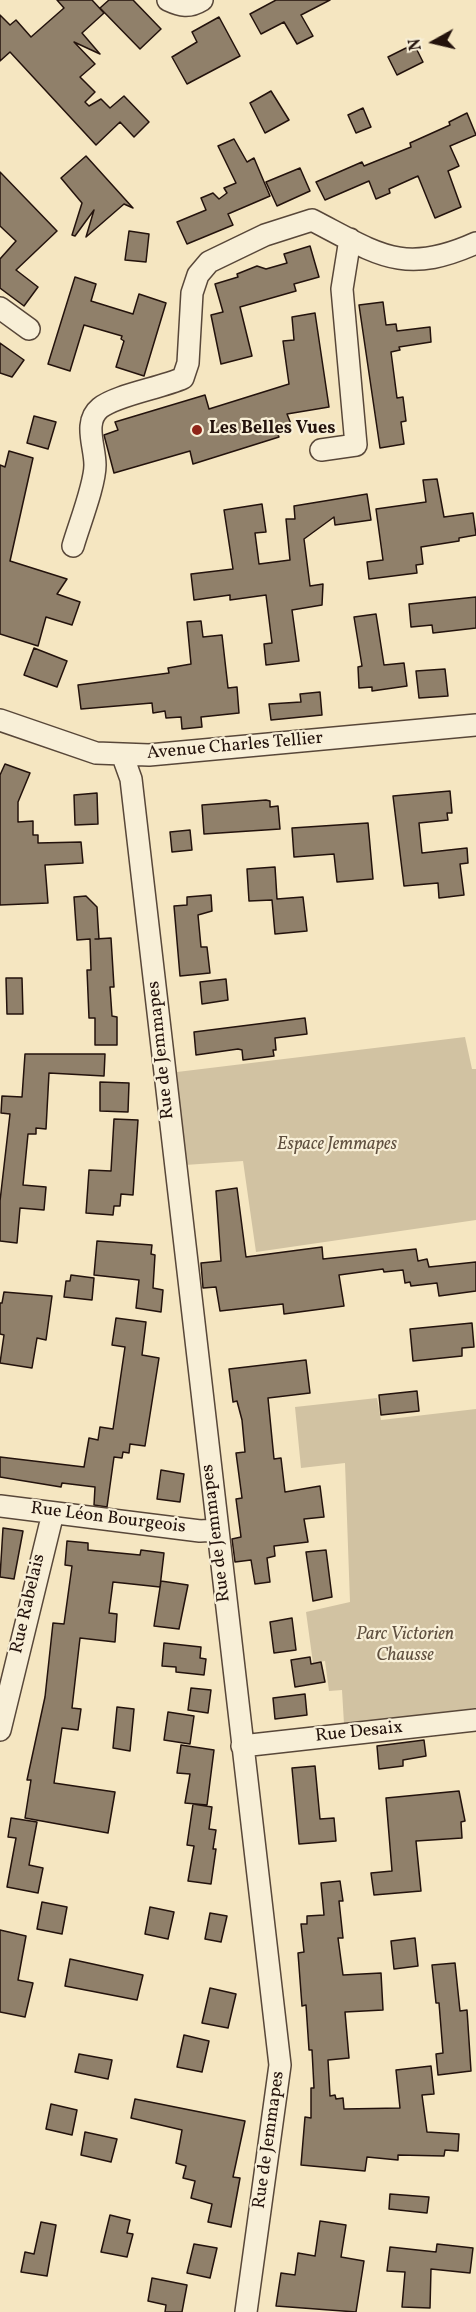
<!DOCTYPE html>
<html>
<head>
<meta charset="utf-8">
<style>
	body { margin:0 }
	#map { position:relative; width:476px; height:2312px; overflow:hidden; background:#f5e6c1; font-family:Vollkorn,serif }
	canvas { display:block }
	.north { position:absolute; left:404px; top:12px; width:60px; height:60px; -webkit-text-stroke:4px #f8efd7; paint-order:stroke; rotate:262deg; font-size:16px; font-weight:700; line-height:24px; text-align:center; color:#23120c }
	.north::after { content:''; display:block; margin:auto; width:21px; height:27px; background:#23120c; clip-path:polygon(50% 0,100% 100%,50% 72%,0 100%) }
</style>
</head>
<body>
<div id="map">
<canvas width="476" height="2312"></canvas>
<div class="north">N</div>
</div>
<script>
const ctx = document.querySelector('canvas').getContext('2d');
ctx.lineJoin = 'round';
function fill(path, color) {
  ctx.fillStyle = color;
  ctx.fill(path, 'evenodd');
}
function stroke(path, color, width, dash) {
  ctx.strokeStyle = color;
  ctx.lineWidth = width;
  ctx.lineCap = dash ? 'butt' : 'round';
  ctx.setLineDash(dash || []);
  ctx.stroke(path);
}
function write(font, color, halo, rows, align = 'center') {
  ctx.font = font + ' Vollkorn,serif';
  ctx.lineWidth = 4.5;
  ctx.setLineDash([]);
  ctx.textBaseline = 'middle';
  ctx.strokeStyle = halo;
  ctx.fillStyle = color;
  for (const [text, x, y, turn = 0] of rows) {
    ctx.save();
    ctx.translate(x, y);
    ctx.rotate((+turn || 0) * Math.PI / 180);
    ctx.textAlign = isNaN(turn) ? turn : align;
    if (halo) ctx.strokeText(text, 0, 0);
    ctx.fillText(text, 0, 0);
    ctx.restore();
  }
}
const green = new Path2D(`
	M465 1037 472 1069H476V1220L256 1252 243 1161 185 1165 177 1072Z
	M377 1398 381 1420 476 1409V1708L344 1724 342 1690 329 1691 325 1661 313 1663 306 1612 350 1602 345 1463 301 1468 295 1407Z`);
const building = new Path2D(`
	M57 0H92L104 13 82 33 100 54 74 42 95 64 80 77 95 92 85 102 89 106 101 99 110 108 124 96 149 122 134 137 120 122 96 145 10 52 0 61V15L10 25 16 20 31 37 64 8Z
	M109 0H133L161 29 140 49 100 8Z
	M276 0H330L301 15 313 36 297 44 284 22 261 34 250 14Z
	M219 17 240 56 187 84 172 57 197 42 192 32Z
	M414 44 423 62 397 75 388 57Z
	M271 91 289 120 265 133 250 103Z
	M363 108 371 127 356 133 348 115Z
	M467 113 476 135 450 146 459 166 448 171 461 207 435 218 418 176 389 189 390 193 376 199 369 181 325 200 316 182 362 162 364 166 411 147 410 143 450 125 449 122Z
	M234 139 247 162 254 158 270 196 228 214 233 225 187 244 177 222 206 210 201 198 213 193 219 199 227 193 224 188 236 183 218 146Z
	M86 156 133 208 124 204 86 237 94 210 75 236 72 235 82 203 61 178Z
	M300 168 310 191 277 206 266 182Z
	M0 172 57 231 16 270 38 287 24 306 0 288V259L16 241 0 226Z
	M129 231 149 234 146 262 125 260Z
	M310 246 319 277 294 284 296 291 240 307 252 356 221 364 211 315 223 312 215 284 238 277 237 274 257 266 266 269 287 263 284 254Z
	M75 277 96 284 91 301 133 314 139 294 166 303 144 376 116 367 124 341 121 339 122 336 84 325 70 371 48 364Z
	M383 302 386 325 396 324 397 331 430 327 431 342 399 347 400 350 391 352 397 398 403 397 406 421 401 422 404 444 380 448 359 305Z
	M315 313 329 407 287 414 291 424 276 429 279 437 193 464 190 451 114 473 104 435 118 430 115 422 205 395 209 409 289 384 283 341 294 340 292 317Z
	M0 343 24 360 12 377 0 373Z
	M34 416 56 422 48 449 27 443Z
	M9 451 33 458 10 561 67 579 57 594 80 602 72 625 46 617 38 646 0 634V465L5 467Z
	M437 479 444 517 473 513 476 535 459 538V541L421 547 423 564 416 565 417 573 369 579 367 562 383 560 376 509 426 502 423 480Z
	M367 494 371 520 335 525 334 517 304 539 310 586 323 584 322 605 292 610 299 661 266 665 264 644 272 643 266 595 230 600V595L194 600 191 574 233 569 224 510 262 504 266 532 255 533 259 564 290 560 286 519H295L294 506Z
	M476 597V628L433 633 432 625 411 627 409 604Z
	M376 614 384 665 404 663 407 686 372 691V687L359 688 358 667 362 666 354 617Z
	M201 621 203 637 222 635 228 688 237 687 239 713 201 717 202 727 182 729 181 717 166 718 165 711 153 713 152 703 81 709 78 685 169 673 168 668 191 664 187 622Z
	M34 648 67 661 57 687 24 675Z
	M445 669 448 696 419 698 416 671Z
	M320 692 322 715 271 720 269 704 301 702 300 694Z
	M5 764 30 773 18 802V822L33 821V835H38V843L81 842 83 863 45 865 48 903 0 905V775Z
	M450 791 452 813H447L448 820 419 823 422 853 467 848 468 863 460 864 464 895 439 898 438 883 404 886 393 796Z
	M97 793 98 824 75 825 74 795Z
	M266 800 270 801V807L278 806 280 829 204 834 202 805Z
	M368 823 373 879 337 882 334 854 294 857 292 828Z
	M190 830 192 850 172 852 170 832Z
	M275 867 277 899 303 897 307 931 275 934 272 900 249 901 247 869Z
	M211 895 212 911 198 915 201 947H207L210 973 180 976 174 906 187 905V897Z
	M86 896 97 907 99 939H95L111 938 114 987H110L112 1016 117 1017V1045H95V1018H89L87 970H91L90 939 77 940 74 897Z
	M6 978H22L23 1014H7Z
	M226 979 228 1000 202 1004 200 982Z
	M305 1018 307 1034 275 1038 276 1050H273L274 1056 243 1060 242 1050 238 1049 196 1055 194 1032Z
	M25 1054H105L104 1076 49 1073 46 1129 36 1128V1134H28L23 1185 46 1187 44 1210 20 1208 17 1243 0 1241V1201L10 1114 1 1113 2 1096 22 1097Z
	M100 1082 129 1083 128 1112 100 1111Z
	M114 1119 138 1120 133 1195 121 1194 120 1206H114L113 1215 86 1213 89 1170 111 1171Z
	M237 1188 246 1257 322 1247 323 1259 416 1249 418 1261 427 1259 429 1267 476 1262V1291L439 1296 437 1283 411 1286 410 1282 405 1283 403 1270 384 1272 383 1269 339 1275 344 1306 284 1314 283 1304 220 1311 216 1287 203 1288 201 1263 221 1261 216 1191Z
	M97 1241 152 1245 151 1254 155 1255 153 1288 163 1290 161 1312 136 1308 139 1280 94 1275Z
	M71 1275 94 1278 92 1300 64 1297 66 1281H70Z
	M4 1292 52 1296 46 1340 37 1338 32 1368 0 1363 4 1335 0 1334V1303H2Z
	M116 1318 146 1322 142 1355 159 1358 145 1446 130 1444 129 1453 123 1452 122 1458 114 1457 107 1507 94 1505 95 1487 62 1483 61 1487 0 1477V1457L84 1467 89 1438 98 1440 100 1427 113 1429 125 1347 112 1345Z
	M472 1323 474 1347 462 1348V1356L413 1361 410 1329Z
	M306 1360 310 1393 268 1398 274 1459 281 1458 285 1492 320 1486 324 1517 304 1519 308 1542 274 1546 275 1556 267 1558 270 1582 255 1584 251 1560 235 1562 232 1539 241 1537 236 1499 242 1498 236 1453 245 1452 242 1420 237 1401 233 1402 229 1369Z
	M417 1391 419 1411 381 1415 379 1395Z
	M161 1470 184 1474 180 1502 157 1499Z
	M3 1528 23 1531 14 1579 0 1577Z
	M67 1541 88 1543V1550L140 1555 141 1550 164 1553 160 1587 113 1582 109 1613 117 1614 115 1642 80 1638 72 1708 81 1709 78 1730 62 1728 54 1783 115 1792 108 1833 25 1818 31 1780H27L45 1697 53 1623 64 1624 72 1566 65 1565Z
	M326 1550 332 1597 313 1601 306 1552Z
	M161 1581 188 1585 179 1629 154 1626Z
	M292 1618 296 1650 274 1653 270 1622Z
	M164 1643 201 1647 200 1658 206 1659 204 1675 176 1672V1667L162 1666Z
	M310 1657 311 1664 321 1662 325 1682 295 1687 291 1660Z
	M191 1688 211 1690 208 1713 188 1710Z
	M305 1694 307 1715 275 1719 273 1698Z
	M117 1707 134 1709 130 1751 113 1748Z
	M168 1712 194 1716 190 1744 164 1740Z
	M424 1740 426 1756 403 1760V1766L379 1769 377 1746Z
	M181 1745 214 1750 207 1805 185 1803 190 1774 177 1773Z
	M315 1766 320 1819 334 1818 336 1841 299 1844 292 1768Z
	M459 1791 465 1821 461 1822 462 1838 416 1841 421 1891 374 1895 371 1873 392 1871 386 1798Z
	M193 1804 212 1807 209 1829 216 1830 213 1849H216L211 1884 188 1881 194 1846 187 1845Z
	M11 1818 37 1822 29 1865 43 1868 38 1893 7 1887 16 1838 8 1837Z
	M340 1881 343 1901H339L343 1938H338L343 1975 381 1973 383 2010 345 2012 349 2058 328 2060 330 2096 335 2095 336 2099 343 2098 344 2109 400 2108 396 2070 431 2066 434 2094 422 2095 427 2132 459 2134 458 2151 445 2150 444 2156 398 2155V2160L367 2157 365 2171 301 2165 305 2117 311 2118V2088H314L312 2050H309L306 2005 302 2006 298 1953 304 1952 301 1924H307V1916L324 1915 321 1883Z
	M42 1902 67 1907 62 1934 37 1929Z
	M150 1907 174 1912 168 1939 145 1934Z
	M210 1913 227 1916 221 1942 205 1939Z
	M0 1930 26 1936 18 1980 33 1983 25 2017 0 2012Z
	M415 1938 418 1966 394 1969 391 1941Z
	M70 1959 143 1975 137 2000 65 1986Z
	M455 1963 460 2011 467 2010 471 2071 438 2075 436 2054 443 2053 439 2003H436L432 1965Z
	M210 1988 236 1994 228 2028 202 2023Z
	M184 2035 209 2041 202 2072 177 2067Z
	M79 2054 112 2060 108 2079 75 2072Z
	M135 2099 245 2121 233 2177 240 2178 231 2227 208 2222 212 2204 191 2198 195 2181 183 2178 186 2166 176 2163 182 2130 131 2118Z
	M51 2104 77 2110 72 2135 46 2129Z
	M85 2132 117 2139 111 2162 81 2155Z
	M390 2194 429 2197 427 2213 389 2209Z
	M110 2215 130 2220 127 2233 133 2234 127 2257 101 2252Z
	M320 2221 346 2225 341 2257 364 2261 356 2312 276 2306 281 2273 295 2275 298 2253 315 2256Z
	M41 2222 56 2225 47 2276 21 2272 25 2252 34 2254Z
	M194 2244 217 2248 210 2278 187 2273Z
	M437 2244 473 2248 470 2273 431 2269 430 2308 402 2307 405 2272 387 2271 390 2247 436 2252Z
	M152 2278 187 2285 182 2312H165L166 2305 148 2301Z`);
const minor = new Path2D(`
	M168 0C181 6 189 8 202 0
	M0 308 29 329
	M321 450 356 445 342 289 350 239
	M73 546C79 525 95 485 95 465 95 446 83 422 100 408 116 395 161 388 183 378L188 363 192 293 198 275 209 262 265 235 312 220C378 254 403 276 476 243
	M0 720 96 753 149 755 476 725
	M122 754 131 779 280 2065 246 2312
	M0 1506 200 1531 217 1530
	M0 1730 53 1513
	M242 1746 476 1720`);
const markers = [
	[197,430,6,"#8f2418"]
];
const poiNames = [
	["Les Belles Vues",209,430]
];
const streetNames = [
	["Avenue Charles Tellier",235,747,-5],
	["Rue de Jemmapes",162,1050,-96],
	["Rue Léon Bourgeois",108,1519,7],
	["Rue de Jemmapes",217,1533,-97],
	["Rue Rabelais",29,1604,-77],
	["Rue Desaix",359,1733,-6],
	["Rue de Jemmapes",270,2140,-82]
];
const parkNames = [
	["Espace Jemmapes",337,1146],
	["Parc Victorien",405,1636],
	["Chausse",405,1657]
];
fill(green, '#d1c2a2');
fill(building, '#90806a');
stroke(building, '#23120c', 1.5);
stroke(minor, '#584739', 24);
stroke(minor, '#f8efd7', 21);
for (const [x, y, r, color] of markers) {
  const dot = new Path2D();
  dot.arc(x, y, r, 0, 2 * Math.PI);
  ctx.fillStyle = color;
  ctx.fill(dot);
  stroke(dot, '#f8efd7', 2);
}
write('bold 18px', '#23120c', '#f8efd7', poiNames, 'left');
write('18px', '#23120c', '#f8efd7', streetNames);
write('italic 18px', '#605040', '#f8efd7', parkNames);
</script>
</body>
</html>
